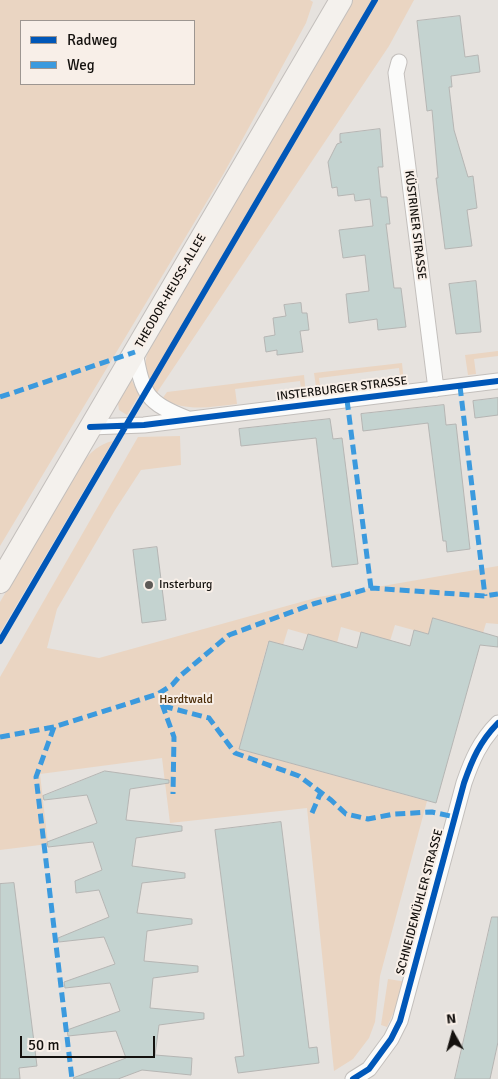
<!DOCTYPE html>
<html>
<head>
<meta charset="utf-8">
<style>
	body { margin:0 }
	#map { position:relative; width:498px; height:1079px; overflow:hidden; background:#e6e2de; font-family:Signika,sans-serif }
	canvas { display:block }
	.legend { position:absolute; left:20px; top:20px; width:175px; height:65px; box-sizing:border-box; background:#f8efe8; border:1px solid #9d9691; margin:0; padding:6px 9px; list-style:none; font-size:15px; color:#14110e }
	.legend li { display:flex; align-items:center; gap:10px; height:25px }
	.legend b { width:25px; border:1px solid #9d9691 }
	.north { position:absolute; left:428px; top:1009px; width:50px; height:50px; -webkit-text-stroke:4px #f8efe8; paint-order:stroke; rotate:353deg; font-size:14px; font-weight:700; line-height:20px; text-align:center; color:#14110e }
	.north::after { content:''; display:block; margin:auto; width:18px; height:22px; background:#14110e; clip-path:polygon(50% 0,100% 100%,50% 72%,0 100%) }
	.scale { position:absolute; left:20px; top:1036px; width:135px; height:22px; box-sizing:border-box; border:2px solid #14110e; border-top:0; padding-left:6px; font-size:15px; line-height:18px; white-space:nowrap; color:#14110e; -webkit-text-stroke:4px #f8efe8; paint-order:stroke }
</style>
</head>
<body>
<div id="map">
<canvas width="498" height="1079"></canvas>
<ul class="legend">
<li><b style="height:6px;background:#0057b8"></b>Radweg</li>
<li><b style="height:6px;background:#3b9ade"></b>Weg</li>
</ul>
<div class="north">N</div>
<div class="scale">50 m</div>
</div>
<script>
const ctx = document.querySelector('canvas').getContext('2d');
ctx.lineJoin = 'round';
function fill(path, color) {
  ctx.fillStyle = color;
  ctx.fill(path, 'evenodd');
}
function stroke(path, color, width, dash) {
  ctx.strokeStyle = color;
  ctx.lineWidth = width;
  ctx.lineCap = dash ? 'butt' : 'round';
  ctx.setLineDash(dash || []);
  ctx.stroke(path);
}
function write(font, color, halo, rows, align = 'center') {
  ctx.font = font + ' Signika,sans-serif';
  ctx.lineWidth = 4;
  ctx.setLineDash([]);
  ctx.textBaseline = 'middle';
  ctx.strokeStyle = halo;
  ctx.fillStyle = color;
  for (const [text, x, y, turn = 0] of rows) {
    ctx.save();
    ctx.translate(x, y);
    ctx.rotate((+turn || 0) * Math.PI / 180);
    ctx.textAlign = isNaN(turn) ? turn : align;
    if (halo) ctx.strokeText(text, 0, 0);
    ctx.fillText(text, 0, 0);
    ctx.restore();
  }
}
const green = new Path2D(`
	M0 0H310L313 2 306 23 224 173 0 546ZM21 21H194V84H21Z
	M353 0H414L389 46 156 394C145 381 143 365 148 351Z
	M498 351V356L474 359 476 374 468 375 465 355Z
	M402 363 404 383H401L399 368 319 378 321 394H317L314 373Z
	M304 375 306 395 302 396 300 381 235 389 237 404C210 407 187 412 162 399L167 392Z
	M131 379 139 395 127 415 119 410 118 403Z
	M180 436 181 465 141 470 115 510 57 609 47 648 99 658 319 597 498 566V624L486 623 483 633 433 619 428 634 395 625 390 641 341 627 337 643 288 629 283 645 268 642 239 749 427 801 380 976 375 1022 369 1038 353 1059 334 1071 307 808 170 823 162 758 40 774 48 844 0 850V677L138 437Z
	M113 441 0 633V602L82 463C91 452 99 444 113 441Z
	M388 979 407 982 387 1027 381 1025Z`);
const building = new Path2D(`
	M460 16 465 57 478 55 480 72 451 76 452 87H449L454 130 468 177 473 176 477 208 467 210 472 246 445 249 436 178H438L432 110 427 111 417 21Z
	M380 129 383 167H378L381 197H387L390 224H386L394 288H401L406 327 378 330 377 319 349 323 346 294 369 291 365 255 343 258 339 230 373 226 370 199 355 201 354 194 338 196 337 187 332 188 328 162 337 144 342 142H340V134Z
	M476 281 481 332 456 334 449 284Z
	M301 303 302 313H307L309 330 300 331 303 352 277 355V350L266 352 264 337 275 335 273 318 286 316 284 305Z
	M498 398V415L475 418 473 401Z
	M444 405 446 425 456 424 470 549 447 552 446 541H443L428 423 363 431 361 414Z
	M330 419 333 439 342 438 358 564 332 567 316 438 241 446 239 429Z
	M157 547 166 620 142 623 133 550Z
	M433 618 498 637V647L480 645 436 803 239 749 269 641 303 650 308 634 357 648 361 632 410 646 414 630 428 634Z
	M105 771 169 780V783L130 789 126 820 182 826V831L136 838 132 866 185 873V878L142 883 137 913 192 919V924L147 931 144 961 198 966V972L153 978 150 1008 204 1013V1019L159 1025 155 1055 192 1058 191 1075 142 1070 118 1079H74L73 1078 126 1058 116 1031 68 1036 67 1030 120 1011 110 983 65 988 64 982 115 964 104 937 59 942 58 938 109 917 99 890 76 893 75 881 102 870 93 842 48 847 47 842 97 823 87 795 44 800 43 796Z
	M281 822 309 1048 317 1047 319 1063 238 1073 235 1057 244 1056 215 830Z
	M14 883 37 1066 19 1068 20 1079H0V884Z
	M492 917H498V1042L490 1079H455Z`);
const street = new Path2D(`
	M399 62 396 73 436 389
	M135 352C143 395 146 402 188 419
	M90 427 144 425 498 381
	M353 1079 369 1069 391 1039 400 1021 464 783C472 760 480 741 498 723`);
const secondary = new Path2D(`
	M0 582 341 0`);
const quiet = new Path2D(`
	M460 386 485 596
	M0 397 135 352
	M347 400 371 588
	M162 704 174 737 173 794
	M163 706 209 718 235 753 299 776 331 800 346 814 368 819 394 814 432 812 455 817
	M54 727 36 777 72 1079
	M0 737 54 727 158 694 172 685 180 676 229 635 313 604 371 588 485 596 498 594
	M312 813 321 792`);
const cycleway = new Path2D(`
	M90 427 144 425 498 381
	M0 641 375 0
	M353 1079 369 1069 391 1039 400 1021 464 783C472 760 480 741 498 723`);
const markers = [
	[149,585,5,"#5e5a57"]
];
const streetNames = [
	["KÜSTRINER STRASSE",415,225,83],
	["THEODOR-HEUSS-ALLEE",171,291,-60],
	["INSTERBURGER STRASSE",342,389,-7],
	["SCHNEIDEMÜHLER STRASSE",420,902,-75]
];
const poiNames = [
	["Insterburg",159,585]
];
const parkNames = [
	["Hardtwald",186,700]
];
fill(green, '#ead5c2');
fill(building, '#c4d3d0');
stroke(building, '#b5b5b3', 1);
stroke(street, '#c3bfbc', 17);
stroke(secondary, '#c3bfbc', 24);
stroke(street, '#fbfbfa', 15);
stroke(secondary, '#f4f1ed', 22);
stroke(quiet, '#3b9ade', 5, [10, 5]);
stroke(cycleway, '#0057b8', 6);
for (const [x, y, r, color] of markers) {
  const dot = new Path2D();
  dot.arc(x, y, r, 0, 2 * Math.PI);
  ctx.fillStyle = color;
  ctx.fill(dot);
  stroke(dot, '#f8efe8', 2);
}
write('12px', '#14110e', '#f8efe8', streetNames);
write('12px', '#14110e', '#f8efe8', poiNames, 'left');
write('12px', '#4b2c07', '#f8efe8', parkNames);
</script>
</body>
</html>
